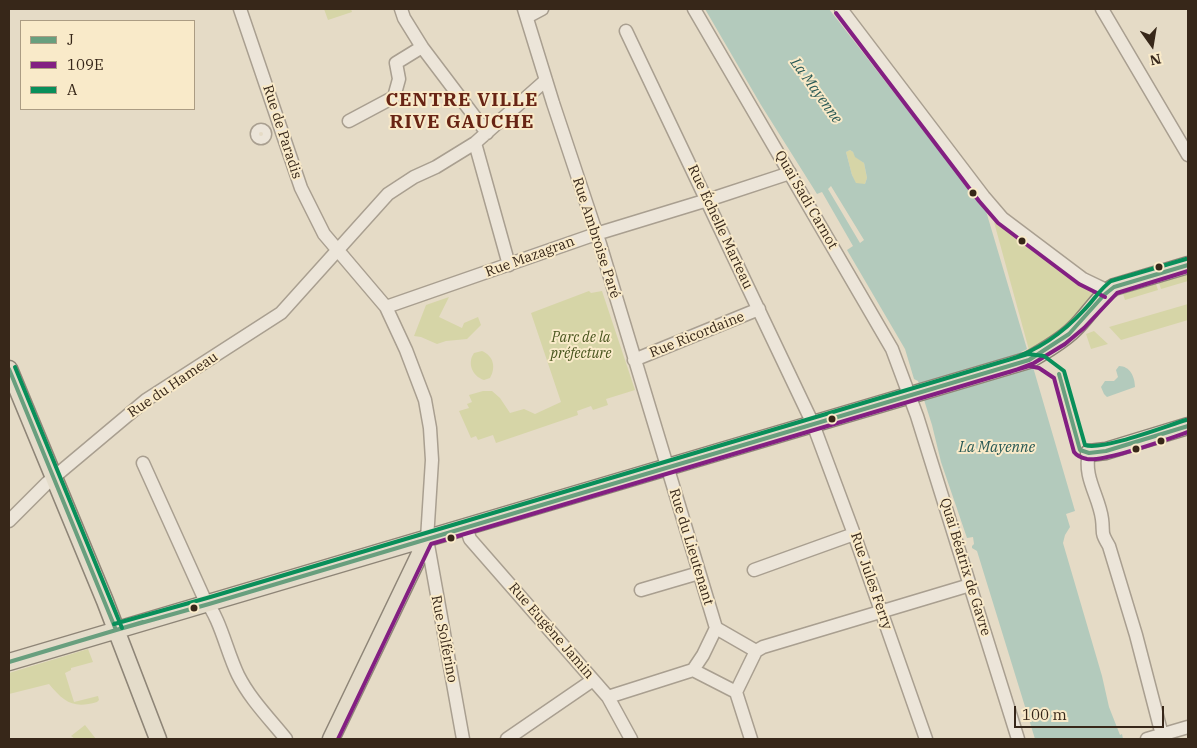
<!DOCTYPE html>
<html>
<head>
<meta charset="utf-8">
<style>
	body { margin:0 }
	#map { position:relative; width:1197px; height:748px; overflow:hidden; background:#e5dbc6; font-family:"IBM Plex Serif",serif }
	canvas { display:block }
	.frame { position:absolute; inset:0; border:10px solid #372719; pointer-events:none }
	.legend { position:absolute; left:20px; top:20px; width:175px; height:90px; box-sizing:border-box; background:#f9eac9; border:1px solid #ab9c83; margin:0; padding:6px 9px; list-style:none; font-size:15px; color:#372719 }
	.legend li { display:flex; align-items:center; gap:10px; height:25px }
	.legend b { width:25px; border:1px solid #ab9c83 }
	.north { position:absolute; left:1127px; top:20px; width:50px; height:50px; -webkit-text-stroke:4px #f9eac9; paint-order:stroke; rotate:167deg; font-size:14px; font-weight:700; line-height:20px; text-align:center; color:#372719 }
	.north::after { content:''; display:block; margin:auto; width:18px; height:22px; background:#372719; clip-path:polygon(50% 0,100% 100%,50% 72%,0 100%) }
	.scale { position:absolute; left:1014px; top:706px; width:150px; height:22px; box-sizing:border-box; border:2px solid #372719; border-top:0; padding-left:6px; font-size:15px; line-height:18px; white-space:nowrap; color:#372719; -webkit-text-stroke:4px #f9eac9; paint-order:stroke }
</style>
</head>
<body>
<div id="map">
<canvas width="1197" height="748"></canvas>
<div class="frame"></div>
<ul class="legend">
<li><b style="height:6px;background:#689f7e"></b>J</li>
<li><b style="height:6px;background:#831f82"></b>109E</li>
<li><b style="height:6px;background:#098f5a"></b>A</li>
</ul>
<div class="north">N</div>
<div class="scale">100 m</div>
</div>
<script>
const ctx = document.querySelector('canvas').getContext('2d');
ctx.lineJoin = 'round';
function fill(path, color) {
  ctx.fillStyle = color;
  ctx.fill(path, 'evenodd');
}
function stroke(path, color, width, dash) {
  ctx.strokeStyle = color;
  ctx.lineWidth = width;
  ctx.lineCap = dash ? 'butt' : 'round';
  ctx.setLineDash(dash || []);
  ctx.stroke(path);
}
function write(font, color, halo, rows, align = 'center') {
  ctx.font = font + ' "IBM Plex Serif",serif';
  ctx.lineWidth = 4;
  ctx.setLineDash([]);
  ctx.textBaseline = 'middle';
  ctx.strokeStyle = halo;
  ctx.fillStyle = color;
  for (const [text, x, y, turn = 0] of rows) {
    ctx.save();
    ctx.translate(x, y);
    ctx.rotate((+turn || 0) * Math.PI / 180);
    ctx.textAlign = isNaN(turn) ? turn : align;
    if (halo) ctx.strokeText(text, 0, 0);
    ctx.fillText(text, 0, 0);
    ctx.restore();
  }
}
const green = new Path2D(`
	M324 9H351L352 12 328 20Z
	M850 150 853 152 856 157 864 163 867 178 865 184H856L852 175 846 152Z
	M994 222 1013 233 1090 290 1094 298 1049 341 1029 350Z
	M1188 274V281L1161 289 1159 283Z
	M1156 284 1158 290 1125 300 1123 294Z
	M589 291 591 293 602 291 635 390 606 399 608 405 593 410 591 406 577 411 578 415 496 443 493 435 478 440 476 436 471 438 459 411 469 408 467 404 472 402 469 395 483 391H492L500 398 510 413 524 409 535 414 561 402 531 313Z
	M449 297 439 317 462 328 464 323 478 317 481 325 467 339 446 341 437 344 421 337 414 336 426 305Z
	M1188 304V320L1121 340 1109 327Z
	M1094 331 1108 344 1091 349 1086 334Z
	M482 351C494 356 496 368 490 378L484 380C472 376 467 363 474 353Z
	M88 649 93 662 71 668V670L65 673 74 702 98 696 99 700 97 702C73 709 64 702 49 684L9 694V673Z
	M85 725 96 739H75L71 736Z`);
const water = new Path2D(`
	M705 9H829L986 211 1027 349 1021 352 1033 367 1075 511 1066 514 1070 527 1065 535 1063 543 1102 676 1109 707 1120 735 1122 734 1123 739H1035L977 551 972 548V546L974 544 973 537 967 538 941 462 932 425 918 381 914 379 905 349 847 250 853 246 822 192 817 194 761 105ZM850 150 853 152 855 157 864 163 867 178 865 184 856 183 852 175 846 152ZM831 186 864 240 860 243 828 189Z
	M1119 366C1130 366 1135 377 1135 387L1107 397 1104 394 1101 387 1105 381H1114L1118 377 1116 370Z`);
const minor = new Path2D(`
	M240 9 301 188 324 234 386 307 406 350 425 400 430 428 432 460 427 539 463 739
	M401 9 404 18 422 47 487 133
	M524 9 553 103 600 244 716 628
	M694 9 892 349 917 416 1018 739
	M841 9 984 197 1002 218 1083 279 1108 291
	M1102 9 1188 155
	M527 17 542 9
	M626 31 813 424 854 534 926 739
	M349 121 394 97 399 79 396 63 422 47
	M257 134a4 4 0 1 1 8 0a4 4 0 1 1-8 0Z
	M475 143 509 265
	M386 307 596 234 714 198 790 173
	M634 360 759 309
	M1089 453C1083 477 1099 496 1102 519 1104 534 1100 531 1109 546L1136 635 1162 735
	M143 463 204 598C221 620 226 650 238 675 250 699 269 718 286 739
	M9 521 47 483 146 400 281 313 388 194 414 177 436 167 475 143 546 80
	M466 527 470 539 608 697 631 739
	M754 570 854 534
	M641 590 699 573
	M716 628 756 651 736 692 693 670 703 655Z
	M756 651 763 647 970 585
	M736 692 751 739
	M608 697 693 670
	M507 739 593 680
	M1147 739 1188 727`);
const major = new Path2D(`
	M9 369 105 601 158 739
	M1089 453 1106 451 1188 426
	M9 662 1029 360C1044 351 1061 342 1074 329 1087 317 1100 295 1114 287L1188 265
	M331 739 427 539`);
const bus1 = new Path2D(`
	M9 369 116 630
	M1059 374 1080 450 1089 453 1106 451 1188 426
	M116 630 209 604 1029 360 1069 334 1104 295 1114 287 1188 265
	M9 662 143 622`);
const bus2 = new Path2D(`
	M836 13 979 201 998 223 1079 284 1105 297
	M1010 372 1034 363 1065 344 1084 328 1117 293 1188 271
	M338 739 431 544 1029 366 1039 368 1054 378 1074 452C1077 456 1082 458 1087 459 1105 462 1168 439 1188 432`);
const bus3 = new Path2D(`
	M1008 360C1037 351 1064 332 1085 309 1094 300 1100 289 1111 281L1186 259
	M15 367 122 628
	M114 624 207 598 1028 354 1044 356 1064 371 1085 445C1102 451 1166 426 1186 420`);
const markers = [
	[973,193,4.5,"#372719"],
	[1022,241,4.5,"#372719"],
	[1159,267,4.5,"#372719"],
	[832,419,4.5,"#372719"],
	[1161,441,4.5,"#372719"],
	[1136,449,4.5,"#372719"],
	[451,538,4.5,"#372719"],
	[194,608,4.5,"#372719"]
];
const streetNames = [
	["Rue de Paradis",282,132,72],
	["Quai Sadi Carnot",806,200,60],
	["Rue Échelle Marteau",720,227,65],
	["Rue Ambroise Paré",596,238,72],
	["Rue Mazagran",530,257,-20],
	["Rue Ricordaine",697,335,-22],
	["Rue du Hameau",173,385,-34],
	["Rue du Lieutenant",691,547,73],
	["Quai Béatrix de Gavre",965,567,73],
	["Rue Jules Ferry",871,581,71],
	["Rue Eugène Jamin",551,631,49],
	["Rue Solférino",444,639,79]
];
const parkNames = [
	["Parc de la",581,338],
	["préfecture",581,354]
];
const waterNames = [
	["La Mayenne",816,91,54],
	["La Mayenne",997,448]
];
const districtNames = [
	["CENTRE VILLE",462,101],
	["RIVE GAUCHE",462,123]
];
fill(green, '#d6d5a7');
fill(water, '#b3cabc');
stroke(minor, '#a99f90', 15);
stroke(major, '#8e8577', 19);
stroke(minor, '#ece5d9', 12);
stroke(major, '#e4dcca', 16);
stroke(bus1, '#689f7e', 4);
stroke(bus2, '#831f82', 4);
stroke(bus3, '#098f5a', 4);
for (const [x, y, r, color] of markers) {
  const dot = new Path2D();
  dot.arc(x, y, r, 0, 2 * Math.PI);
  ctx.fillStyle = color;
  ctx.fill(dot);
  stroke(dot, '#f9eac9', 2);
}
write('14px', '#372719', '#f9eac9', streetNames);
write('italic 14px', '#49551e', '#f9eac9', parkNames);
write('italic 15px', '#275854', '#f9eac9', waterNames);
ctx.letterSpacing = '1px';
write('bold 19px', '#682414', '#f9eac9', districtNames);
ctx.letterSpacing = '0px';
</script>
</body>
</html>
